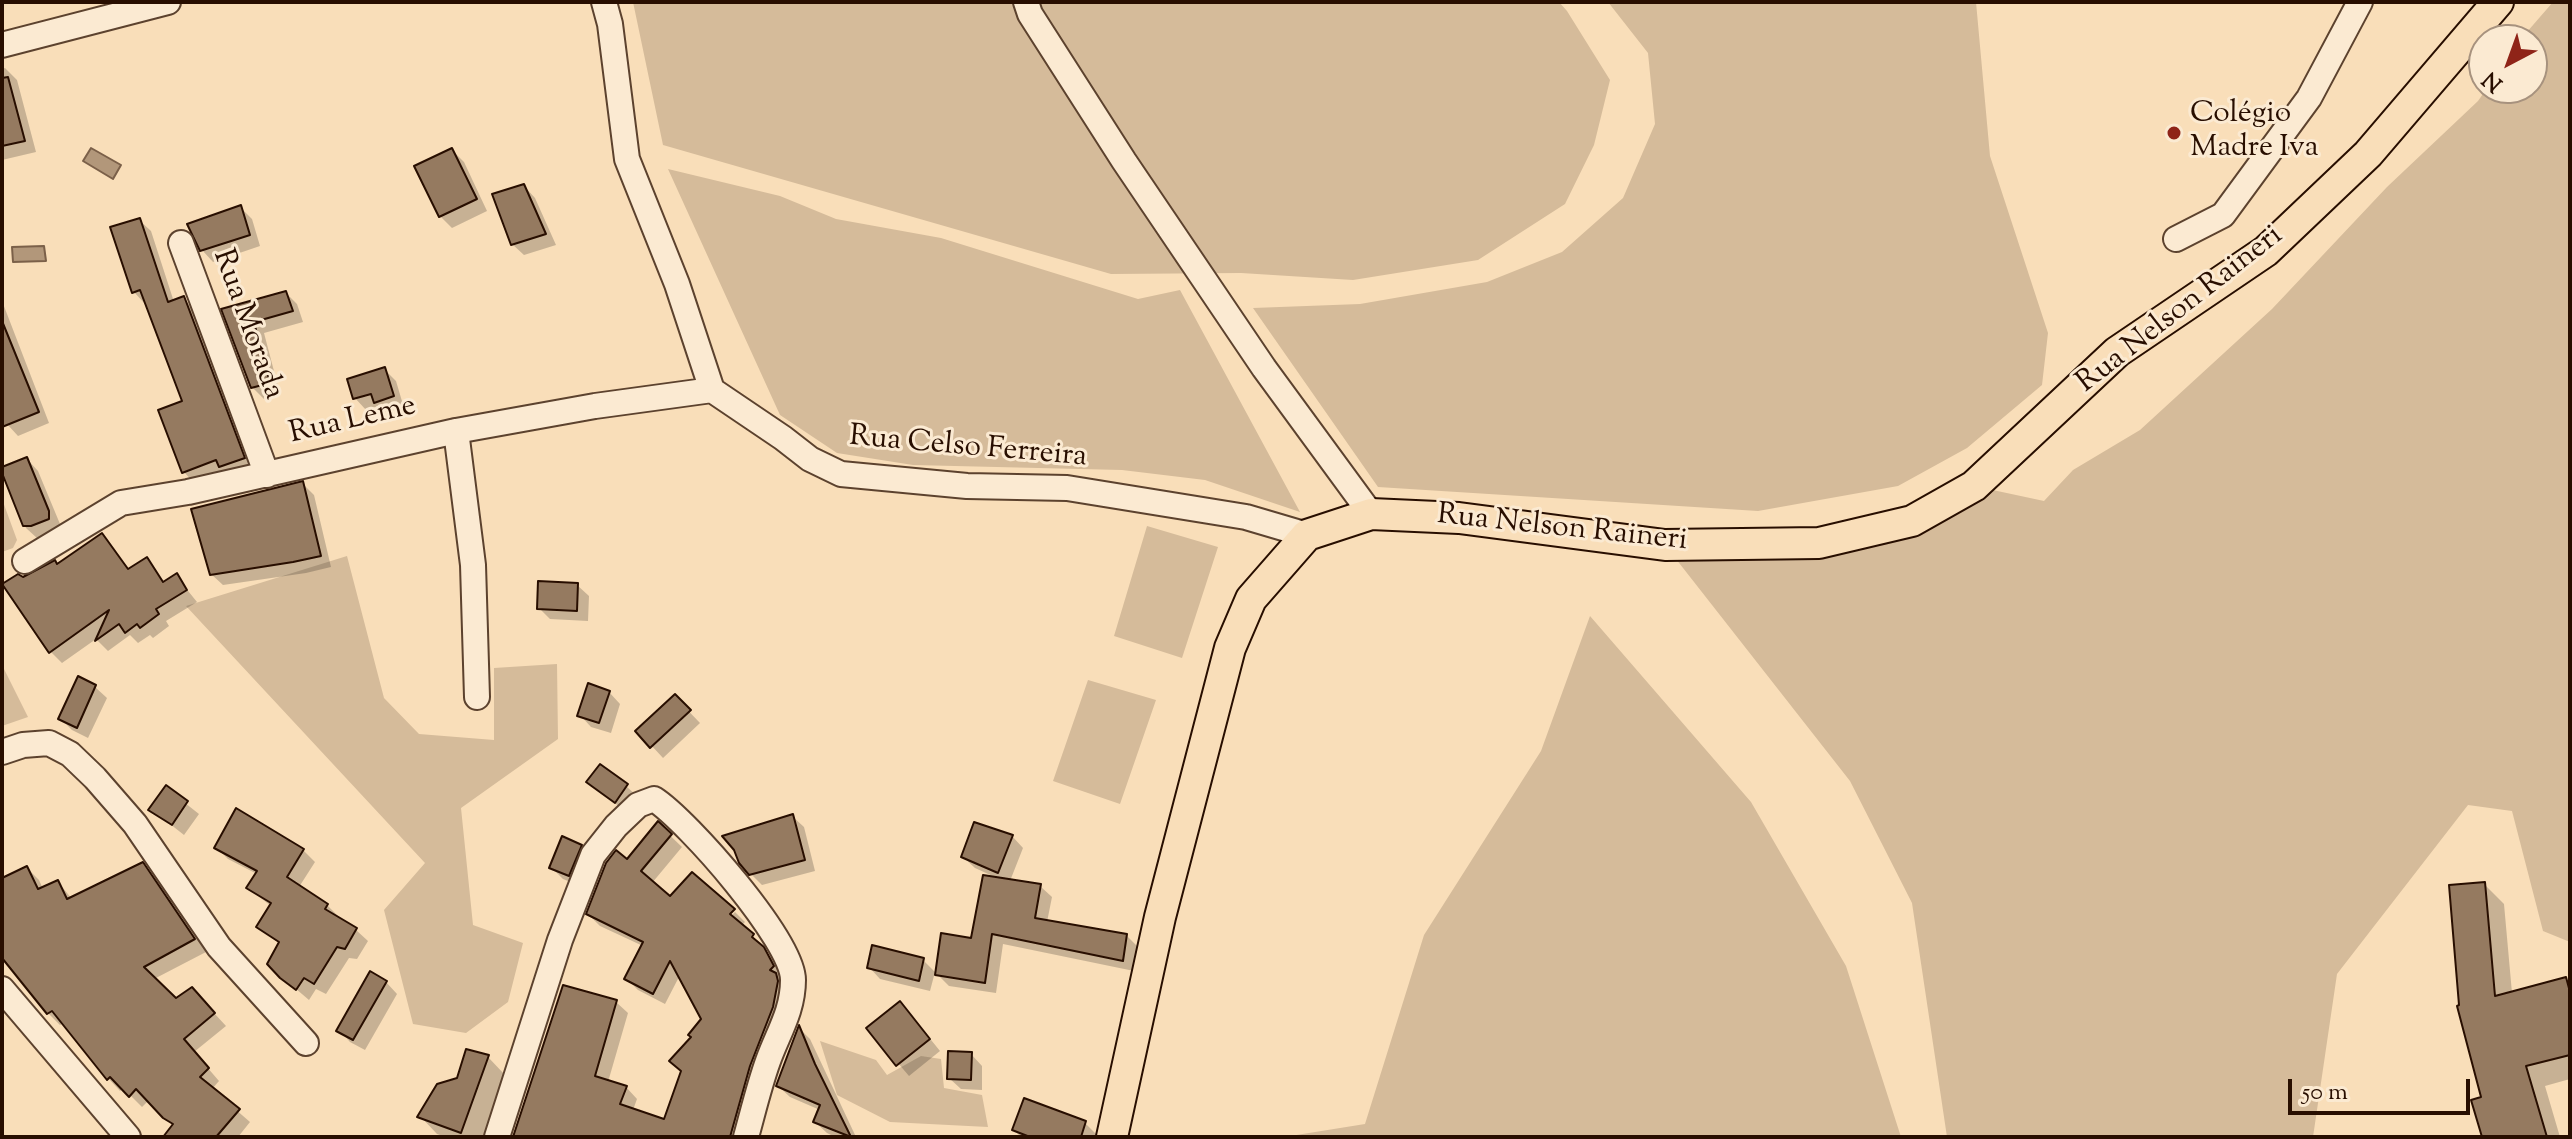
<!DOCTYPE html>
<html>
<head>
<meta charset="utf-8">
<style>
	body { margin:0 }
	#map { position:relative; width:2572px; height:1139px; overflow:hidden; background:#f9deb9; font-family:"Sorts Mill Goudy",serif }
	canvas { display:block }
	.frame { position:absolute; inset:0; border:4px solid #280e00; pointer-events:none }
	.north { position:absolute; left:2468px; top:24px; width:80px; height:80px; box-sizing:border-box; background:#fbead2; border:2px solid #a7927e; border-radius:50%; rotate:221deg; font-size:22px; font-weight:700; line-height:32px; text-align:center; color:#280e00 }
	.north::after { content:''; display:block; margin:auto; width:28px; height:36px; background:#8f2418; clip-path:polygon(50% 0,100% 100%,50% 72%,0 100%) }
	.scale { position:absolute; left:2288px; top:1079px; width:182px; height:36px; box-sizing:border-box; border:4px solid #280e00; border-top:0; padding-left:10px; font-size:24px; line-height:28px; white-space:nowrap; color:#280e00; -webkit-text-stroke:6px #fbead2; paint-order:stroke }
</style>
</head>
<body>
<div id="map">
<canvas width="2572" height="1139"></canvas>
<div class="frame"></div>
<div class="north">N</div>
<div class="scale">50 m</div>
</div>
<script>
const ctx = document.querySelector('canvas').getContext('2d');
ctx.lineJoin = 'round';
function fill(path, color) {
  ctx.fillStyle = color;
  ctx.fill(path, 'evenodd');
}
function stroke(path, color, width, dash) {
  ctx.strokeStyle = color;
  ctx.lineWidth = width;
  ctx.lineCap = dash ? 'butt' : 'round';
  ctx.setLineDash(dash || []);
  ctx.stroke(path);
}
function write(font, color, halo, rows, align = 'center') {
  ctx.font = font + ' "Sorts Mill Goudy",serif';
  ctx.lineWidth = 6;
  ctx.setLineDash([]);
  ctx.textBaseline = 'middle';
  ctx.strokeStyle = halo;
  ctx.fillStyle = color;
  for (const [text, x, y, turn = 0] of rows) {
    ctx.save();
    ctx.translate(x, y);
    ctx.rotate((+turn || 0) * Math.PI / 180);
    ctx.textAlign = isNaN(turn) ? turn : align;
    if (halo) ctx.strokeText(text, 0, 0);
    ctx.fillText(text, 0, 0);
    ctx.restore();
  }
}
const green = new Path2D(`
	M633 2H1559L1567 11 1610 80 1594 145 1565 204 1478 260 1353 280 1241 273 1111 274 663 145Z
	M1608 2H1976L1990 156 2048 333 2042 385 1967 448 1898 486 1758 511 1378 487 1253 308 1360 304 1487 282 1562 252 1623 198 1655 124 1648 53Z
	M2553 2H2570V942L2543 931 2512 811 2468 805 2337 974 2313 1137H1947L1912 903 1850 781 1665 545 1819 542 1974 486 2044 501 2073 470 2140 430 2272 309 2387 187 2478 101 2487 88H2532V40H2520Z
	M668 169 780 196 836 219 941 238 1138 299 1180 290 1300 512 1205 480 1122 470 913 465 837 453 780 415Z
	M2 499 17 540 13 548 2 552Z
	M1147 526 1218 547 1182 658 1114 636Z
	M347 556 384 698 419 734 494 740V668L557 664 558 739 461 808 473 925 523 943 508 1002 466 1033 413 1024 384 910 425 863 186 606Z
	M1590 616 1751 802 1846 966 1901 1137H1284L1365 1124 1424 935 1541 751Z
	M2 665 28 717 2 726Z
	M1088 680 1156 700 1120 804 1053 781Z
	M820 1041 876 1060 887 1075 921 1056 941 1059 944 1088 982 1095 988 1127 890 1122 837 1095Z`);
const water = new Path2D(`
	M91 148 121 165 113 179 83 161Z
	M44 246 46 261 13 262 12 247Z`);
const shadow = new Path2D(`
	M5 68 17 80 36 152 2 160V69Z
	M452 150 464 162 487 211 452 228 440 216Z
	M524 186 535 198 556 245 524 255 512 244Z
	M241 208 252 219 260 246 213 262 202 250Z
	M139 220 151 231 174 302 184 299 195 310 255 469 195 484 184 472V402L145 304 134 292Z
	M286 293 297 304 303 322 264 333 280 394 264 399 252 387 224 310Z
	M2 301 49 423 18 436 7 424 2 412Z
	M384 369 396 381 404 408 387 413 379 406 366 410 355 398Z
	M27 459 38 471 60 524V530L38 539 26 528 2 469Z
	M302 483 314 495 331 567 306 573 223 585 211 574Z
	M102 536 130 570 147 560 165 583 176 576 197 602 166 621 169 626 153 638 150 635 138 643 130 635 108 651 96 639 62 663 50 651 23 579 58 566Z
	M577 585 589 596 588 621 550 619 539 608Z
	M95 687 107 698 88 738 72 730 60 718Z
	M609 692 620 704 611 733 591 727 580 715Z
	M675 697 700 723 663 758 638 731Z
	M589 782 626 786 638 797 627 813Z
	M166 788 199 814 184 835 151 809Z
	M792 816 804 827 815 871 762 885 750 873Z
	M658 824 682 847 652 883 670 899 725 923 735 912 745 922 741 926 764 947 763 949 775 961 787 987 744 1137H514L616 1002 628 1013 608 1082 626 1087 637 1099 633 1110 665 1121 693 1037 704 1019 680 975 665 1004 638 990 627 979 643 946 600 926 588 914Z
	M1012 836 1023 848 1010 881 1040 886 1052 897 1047 922 1126 935 1138 947 1134 971 1003 944 996 993 949 986 935 972 930 991 880 979 869 967 923 960 937 974 972 940 997 878 975 868 963 857Z
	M581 846 592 858 580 886 563 879 551 867Z
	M217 848 303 850 315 862 299 887 327 905 339 917 337 919 356 930 368 941 357 959 349 958 326 994 316 989 309 1000 282 977 280 944 259 926 271 906 248 888 257 874 228 859Z
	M142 864 155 877 206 952 154 979 176 1001H203L226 1026 194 1052 219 1081 212 1089 250 1122 238 1137H165L174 1126 149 1100 142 1107 123 1088 120 1091 109 1079 64 1023 60 1025 48 1013 2 952V880L27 868 39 880 43 889 58 882 72 899Z
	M2484 884 2504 904 2512 993 2566 979 2570 984V1079L2545 1086 2560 1137H2484Z
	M386 982 397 994 365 1050 350 1042 339 1030Z
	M911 1015 940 1051 909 1076 869 1029Z
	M800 1029 810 1039 856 1137H835L827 1133 815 1122 820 1110 790 1097 778 1086Z
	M971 1054 982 1066V1090L961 1089 949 1078Z
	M488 1057 505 1075 483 1137H446L437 1134 420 1116 458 1080Z
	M1085 1123 1097 1135 1096 1137H1021L1014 1130Z`);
const building = new Path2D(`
	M8 77 25 141 2 146V78Z
	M452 148 477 199 439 217 414 166Z
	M524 184 546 234 511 245 492 194Z
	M241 205 250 235 200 251 187 224Z
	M140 218 168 302 184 296 245 458 219 467 216 460 182 473 158 410 182 401 140 290 132 293 110 227Z
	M286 291 293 311 254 322 270 383 251 388 221 309Z
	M2 321 39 412 2 427Z
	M385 367 394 396 374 403 371 394 353 399 347 379Z
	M27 457 49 511V519L31 526H23L2 473V467Z
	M303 481 321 556 293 562 210 575 191 509Z
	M102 533 128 569 147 557 163 582 177 573 187 590 156 609 159 614 140 628 137 624 125 633 119 624 95 641 109 610 49 653 2 584 18 574 23 577 55 560 57 564Z
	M538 581 578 583 577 611 537 609Z
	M78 676 96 685 77 728 58 719Z
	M588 683 610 691 599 723 577 716Z
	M675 694 691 710 650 748 635 731Z
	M600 764 628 784 615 803 586 782Z
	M166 785 188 801 172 825 148 810Z
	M236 808 304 849 287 877 328 904 325 909 357 928 345 949 337 947 314 984 304 978 296 990 280 978 267 964 279 942 256 927 271 903 246 888 257 871 214 848Z
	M793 814 805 860 749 875 739 863 734 850 722 836Z
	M658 821 672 834 641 871 670 896 692 872 735 909 730 914 754 934 752 937 764 947 774 966 770 970 776 973 778 981 773 1007 750 1066 730 1137H513L563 985 617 1000 595 1076 627 1086 620 1104 664 1119 681 1071 669 1061 691 1037 688 1035 701 1019 670 961 653 994 624 979 643 942 586 914 606 863 616 850 627 859Z
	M974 822 1013 835 998 873 961 857Z
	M562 836 582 845 569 876 549 868Z
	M143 862 195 939 144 967 176 998 192 987 215 1013 184 1039 209 1068 200 1077 240 1109 216 1137H163L173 1124 163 1118 136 1089 129 1097 110 1077 107 1080 52 1011 47 1014 2 958V878L27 866 38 889 58 880 67 899Z
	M983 875 1041 884 1035 918 1127 934 1123 961 992 934 985 983 935 975 941 933 971 938Z
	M2485 882 2495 996 2566 977 2570 992V1055L2526 1066 2547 1137H2482L2471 1100 2481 1097 2457 1006 2459 1005 2449 885Z
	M872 945 924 958 919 981 867 968Z
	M370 971 387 981 353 1040 336 1031Z
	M900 1001 930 1039 896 1066 866 1028Z
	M799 1025 815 1064 851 1137 813 1122 820 1105 776 1086Z
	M466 1049 489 1055 461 1133 417 1117 437 1084 457 1078Z
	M948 1051 972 1052 971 1080 947 1079Z
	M1024 1098 1086 1121 1081 1137H1030L1012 1130Z`);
const minor = new Path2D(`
	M604 2 610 24 627 159 677 284 712 390 783 438 810 459 841 474 967 486 1067 488 1246 517 1307 535
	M1026 2 1030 14 1124 161 1264 368 1371 514
	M2 45 168 2
	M2176 239 2223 215 2309 98 2360 2
	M181 243 267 475
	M456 431 473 565 477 697
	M25 561 121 503 188 492 456 431 595 406 712 390
	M2 752 23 745 49 743 70 754 95 778 135 824 219 947 306 1043
	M2 989 128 1137
	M497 1137 560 940 593 855 616 826 638 805 654 799C688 821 793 941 793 980 793 1011 778 1033 768 1061 759 1086 753 1112 746 1137`);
const major = new Path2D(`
	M1112 1137 1160 917 1230 648 1251 599 1307 535 1371 514 1459 518 1665 545 1819 543 1912 521 1974 486 2117 352 2266 251 2368 154 2498 2`);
const markers = [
	[2174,133,8,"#8f2418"]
];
const poiNames = [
	["Colégio",2190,116],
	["Madre Iva",2190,150]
];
const streetNames = [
	["Rua Nelson Raineri",2181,311,-38],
	["Rua Morada",246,325,70],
	["Rua Leme",353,422,-13],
	["Rua Celso Ferreira",968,449,5],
	["Rua Nelson Raineri",1562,530,6]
];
fill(green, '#d5bb9a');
fill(water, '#b2977a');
stroke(water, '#7b6049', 2);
fill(shadow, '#0003');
fill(building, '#957a60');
stroke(building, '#280e00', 2);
stroke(minor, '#5c422e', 28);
stroke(major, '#280e00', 34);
stroke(minor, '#fbead2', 24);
stroke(major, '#f9deb9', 30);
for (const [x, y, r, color] of markers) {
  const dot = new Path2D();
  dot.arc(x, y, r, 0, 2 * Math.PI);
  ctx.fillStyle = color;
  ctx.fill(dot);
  stroke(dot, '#fbead2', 3);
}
write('30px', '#280e00', '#fbead2', poiNames, 'left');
write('30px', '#280e00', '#fbead2', streetNames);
</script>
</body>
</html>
